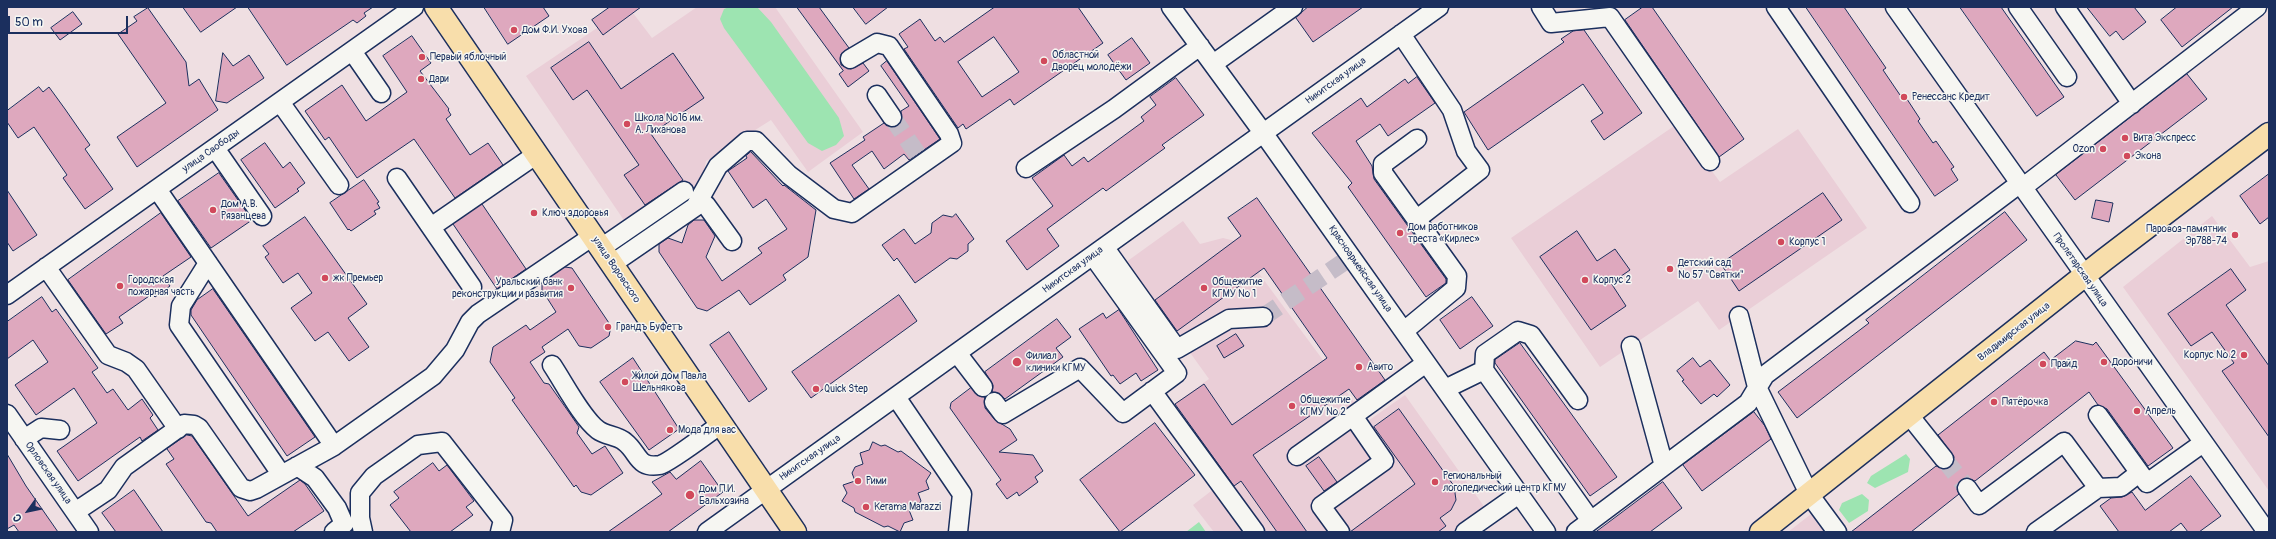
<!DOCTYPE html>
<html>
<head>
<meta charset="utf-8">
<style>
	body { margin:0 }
	#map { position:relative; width:2276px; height:539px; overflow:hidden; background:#efdfe2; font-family:Pangolin,sans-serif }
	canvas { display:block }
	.frame { position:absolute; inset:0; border:8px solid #1b2f5e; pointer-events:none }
	.north { position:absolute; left:8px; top:491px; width:40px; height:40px; -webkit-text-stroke:3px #f6f6f2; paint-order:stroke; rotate:237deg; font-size:11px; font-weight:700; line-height:16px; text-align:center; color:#1b2f5e }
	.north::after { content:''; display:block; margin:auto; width:14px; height:18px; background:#1b2f5e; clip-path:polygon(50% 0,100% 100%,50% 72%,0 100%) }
	.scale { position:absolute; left:8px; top:16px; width:120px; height:18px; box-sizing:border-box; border:2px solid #1b2f5e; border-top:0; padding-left:5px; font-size:12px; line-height:14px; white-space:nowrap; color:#1b2f5e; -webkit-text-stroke:3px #f6f6f2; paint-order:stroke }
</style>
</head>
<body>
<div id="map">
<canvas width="2276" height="539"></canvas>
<div class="frame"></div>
<div class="north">С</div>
<div class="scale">50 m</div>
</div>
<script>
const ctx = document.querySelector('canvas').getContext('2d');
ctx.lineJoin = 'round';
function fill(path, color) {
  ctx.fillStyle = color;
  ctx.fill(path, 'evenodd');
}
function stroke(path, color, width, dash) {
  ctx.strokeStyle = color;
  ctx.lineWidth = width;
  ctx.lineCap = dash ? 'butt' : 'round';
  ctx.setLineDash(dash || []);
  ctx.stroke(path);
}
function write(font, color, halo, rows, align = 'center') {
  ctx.font = font + ' Pangolin,sans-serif';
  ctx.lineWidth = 3;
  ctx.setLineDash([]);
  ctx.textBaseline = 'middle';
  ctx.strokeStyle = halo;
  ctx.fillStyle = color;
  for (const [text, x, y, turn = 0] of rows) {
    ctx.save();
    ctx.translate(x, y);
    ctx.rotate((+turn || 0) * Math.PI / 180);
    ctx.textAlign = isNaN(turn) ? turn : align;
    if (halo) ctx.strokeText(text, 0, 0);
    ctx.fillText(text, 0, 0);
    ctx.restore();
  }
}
const built = new Path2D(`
	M697 7H775L863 132 808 172 771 120 706 161 701 184 692 198 636 238 526 76 597 28 603 35 633 13 652 38Z
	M1677 124 1720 182 1798 129 1867 228 1719 330 1698 301 1600 367 1511 238Z
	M2212 216 2250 267 2269 261V491L2123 287Z
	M1183 221 1200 244 1223 238 1235 241 1368 421 1405 395 1495 522 1480 532H1214L1193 505 1215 488 1162 413 1209 379 1181 340 1122 265Z
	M1815 511 1830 532H1788Z`);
const green = new Path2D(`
	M729 7H757L771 22 839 118 844 136 836 145 822 151 808 143 724 28 720 19 724 9Z
	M1906 454 1910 459 1908 472 1875 488 1867 483 1871 476Z
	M1862 494 1869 500 1868 511 1849 523 1839 510 1842 503Z
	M1199 522 1206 532H1186Z`);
const building = new Path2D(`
	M183 7H237L201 32Z
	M248 7H373L364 13 366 16 357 23 353 20 287 65Z
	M484 7H543L549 16 508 44Z
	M610 7H641L603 35 592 20Z
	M797 7H819L849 48 841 54V65L851 69 863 63 869 71 848 87 839 74 843 71Z
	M853 7H888L866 24Z
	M995 7H1078L1103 43 1014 105 1010 99 966 129 963 124 958 128 904 49 908 47 899 34 920 19 935 41 940 37 944 42ZM994 37 1019 72 982 97 958 62Z
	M1308 7H1363L1313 42 1296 18Z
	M1643 7H1652L1744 139 1719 157 1625 20Z
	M1806 7H1844L1886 68 1883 70 1900 95 1903 93 1920 119 1918 121 1933 143 1936 141 1954 167 1951 169 1958 180 1935 196Z
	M1960 7H2001L2064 97 2037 116Z
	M2087 7H2134L2146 22 2123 40 2116 31 2110 36Z
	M2177 7H2233L2182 47 2161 20Z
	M148 8 186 62 189 86 199 79 218 110 137 167 117 137 166 103 118 34 137 21 134 17Z
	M73 12 82 24 60 40 51 28Z
	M1584 30 1642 113 1604 140 1591 121 1603 113 1583 84 1488 150 1464 112 1564 42 1561 39 1573 31Z
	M412 36 431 63 420 71 449 109 448 110 451 115 446 119 470 155 488 143 503 165 455 198 414 139 357 178 329 137 325 140 305 111 342 85 366 121 407 92 383 56Z
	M1132 38 1150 63 1126 80 1108 55Z
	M589 42 621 89 673 53 704 98 651 134 683 180 645 205 624 175 639 165 587 90 573 100 551 68Z
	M223 53 233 66 249 55 264 78 227 103 216 101Z
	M887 61 940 139 909 160 904 154 884 169 872 151 852 165 869 189 854 199 830 163 865 140 863 137 884 123 893 127 901 122V111L909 106 881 66Z
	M2187 74 2207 99 2075 200 2056 175Z
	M1417 77 1435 103 1388 136 1380 124 1356 141 1372 166 1374 179 1446 279V283L1426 297 1348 187 1352 183 1312 133 1361 98 1367 107 1405 79 1408 83Z
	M1176 78 1204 115 1162 145 1165 148 1106 191 1103 188 1047 229 1059 246 1027 270 1006 241 1053 206 1032 178 1064 155 1072 166 1084 157 1088 162 1144 121 1141 117 1156 105 1150 97Z
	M39 87 43 92 49 87 65 109 90 145 85 149 113 189 85 209 63 178 67 175 34 127 18 138 7 122V111Z
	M265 143 283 168 290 162 305 183 297 189 299 191 275 208 241 160Z
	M751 152 783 186 784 185 816 210 808 257 783 275 786 280 750 305 739 290 707 311 697 308 659 252V244L668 238 682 243 688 225 694 220H704L715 236 706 257 722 281 762 253 758 248 787 229 766 199 753 208 728 171 747 158 746 156Z
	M219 173 252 220 211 248 178 201Z
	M2269 174V217L2260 224 2240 196Z
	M364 180 379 202 377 203 380 208 374 211 376 214 351 231 349 229 348 230 330 203Z
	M7 190 37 235 13 251 7 242Z
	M1823 193 1842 220 1739 291 1721 264Z
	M1257 198 1385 380 1357 400 1349 389 1253 455 1307 532H1277L1241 481 1234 486 1175 404 1204 384 1232 425 1327 358 1264 268 1177 331 1155 300 1241 236 1228 218Z
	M2096 200 2113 203 2109 222 2092 218Z
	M482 204 526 269 497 289 453 224Z
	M2005 212 2027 240 1797 418 1778 392 1869 323 1866 320Z
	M161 213 191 257 163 276 170 286 155 297 152 294 119 317 123 323 106 334 68 280Z
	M956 214 974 239 968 244V251L957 259 950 258 915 283 897 258 894 261 882 245 904 229 915 244 931 233 932 223 943 215 952 217Z
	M305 217 367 304 348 318 369 347 349 361 328 332 315 341 291 308 312 293 298 273 283 283 265 257 269 254 263 246Z
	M1577 231 1597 261 1615 249 1630 270 1611 283 1626 306 1591 330 1540 257Z
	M565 267 572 268 611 326 609 336 591 348 579 346 568 329 542 347 545 352 530 362 544 383 549 384 568 411 579 427 577 433 592 454 605 446 623 473 591 495 581 492 576 485 574 487 512 400 515 398 490 362 493 347 526 325 530 330 556 312 542 290V283Z
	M2231 269 2246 290 2226 305 2269 366V437L2222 371 2234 363 2212 332 2191 346 2168 314Z
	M213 289 315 437 287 456 191 315V310L197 300Z
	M899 295 917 321 811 398 792 372Z
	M42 297 52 312 56 309 98 368 92 372 107 393 113 389 128 410 142 399 153 415 150 418 158 430 142 441 140 437 78 481 57 451 97 423 74 388 36 415 15 385 48 362 33 340 7 359V322Z
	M1472 297 1493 326 1460 349 1440 320Z
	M1119 310 1158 370 1141 381 1136 373 1120 384 1113 375 1111 376 1079 329 1103 313 1106 318Z
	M1057 319 1071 337 1056 348 1063 357 1005 399 998 393 992 392 993 385 985 372Z
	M729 332 767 389 749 402 710 345Z
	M1236 334 1244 346 1224 358 1217 346Z
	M2076 341 2093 345 2096 342 2173 448 2148 466 2107 409 2098 405 2089 392 1975 481 1966 478 1961 480 1957 489 1959 494 1911 532H1851L1936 466 1945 469 1951 467 1954 457 1938 435 2044 352 2050 360Z
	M1520 343 1617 477 1590 496 1495 363V360Z
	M633 358 679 429 649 450 600 382Z
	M1693 358 1700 367 1710 360 1730 385 1717 397 1714 394 1701 404 1682 381 1684 380 1677 371Z
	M971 388 979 396 985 397V408L995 420 1010 429 1017 440 999 452 1033 455 1043 471 1035 477 1038 482 1019 496 1017 492 1007 499 996 484 1001 480 950 408 951 403Z
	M1399 409 1454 486 1456 500 1451 510 1440 518 1446 526 1438 532H1350L1415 484 1374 427Z
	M1754 412 1765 426 1771 439 1702 491 1683 465Z
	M1155 423 1195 475 1120 532 1080 480Z
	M187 435 192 436 248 516 300 480 305 484 324 511 293 532H217L211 523 206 522 166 464 174 459 167 449Z
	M873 442 881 446 885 445 898 452 901 451 931 473 926 481 929 489 918 493 921 501 917 507 909 510 913 520 904 523 900 532 888 526 884 527 855 512 854 508 842 501 847 493 843 485 855 481 852 473 855 467 863 464 860 453 869 450Z
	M7 454 26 486 58 532H19L14 525 7 529Z
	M1319 457 1337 482 1324 491 1306 466Z
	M701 461 723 492 668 532H608L662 494 652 482 670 472 676 479Z
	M433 463 439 471 447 465 474 501 466 507 473 515 450 532H411L390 505 399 498 394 492Z
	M2191 476 2221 516 2199 532H2188L2181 523 2169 532H2119L2100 506 2111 498 2122 497 2132 492 2145 510Z
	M1663 482 1682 508 1650 532H1596Z
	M134 490 163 532H116L102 513Z`);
const minorTunnel = new Path2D(`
	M892 117 920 158
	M1263 317 1351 257
	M1944 459 1967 488`);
const minor = new Path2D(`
	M1171 7 1264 134 1546 532
	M1541 7 1551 23 1610 17 1710 161
	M1776 7 1910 203
	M1895 7 2267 532
	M2018 7 2067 77
	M2065 7 2132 104
	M1401 34 1452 110 1466 151 1480 170 1417 219
	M352 51 381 93
	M1213 64 1293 7
	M877 95 892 117
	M280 102 339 185
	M215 148 262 216
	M1026 168 1114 109 1200 46
	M397 178 472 287
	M2022 188 2257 7
	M157 189 334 446
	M697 204 706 205 732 241
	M431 227 537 154
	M601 248 684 191
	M1105 248 1177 349 1229 319 1263 317
	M208 263 181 306 179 325 281 474
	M612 264 695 207 718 166 747 141H756L789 175 834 209 852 213 952 143 949 134 889 46 877 43 850 59
	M46 267 108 355 126 362 136 369 178 429
	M7 295 414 7
	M1739 316 1757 387 1809 494 1837 532
	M1404 331 1456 288 1457 276 1383 173V164L1417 139
	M1631 346 1664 466
	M957 353 983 387
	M552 365C564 383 582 418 598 430 606 436 617 435 625 442 639 453 637 469 660 465 669 463 711 431 721 424
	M1445 389 1484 370
	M1152 391 1255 532
	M896 397 962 494 958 532
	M1578 400 1531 335 1518 331 1485 354 1484 370 1591 521
	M994 402 1003 414 1080 368 1123 413 1177 373 1093 256
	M7 414 89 532
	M1909 415 1944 459
	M2098 415 2147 483 2203 443
	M24 439 41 428 60 430
	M1297 456 1353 416
	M297 466 315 478 337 508 344 524 334 532
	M1967 488 1979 505 2064 442 2098 488
	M75 512 108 490 124 467 184 424 194 425 199 428 241 488 250 491 256 489 334 446 433 376 455 350 470 322 478 314 593 236
	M363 532 360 518V493L374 476 418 445 442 442 503 520 500 532
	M707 532 1439 7
	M1340 532 1321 506 1384 461 1353 416 1426 363
	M1465 532 1519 494
	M1576 532 1748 403 1765 375 2019 184
	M2036 532 2098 488 2121 487 2139 473`);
const major = new Path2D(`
	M436 7 795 532
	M1761 532 2104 260 2269 134`);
const markers = [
	[514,30,4,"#d1495b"],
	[422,57,4,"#d1495b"],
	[1044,61,4,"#d1495b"],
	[421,79,4,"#d1495b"],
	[1904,97,4,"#d1495b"],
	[627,124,4,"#d1495b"],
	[2125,138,4,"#d1495b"],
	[2103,149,4,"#d1495b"],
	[2127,156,4,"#d1495b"],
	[213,210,4,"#d1495b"],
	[534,213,4,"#d1495b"],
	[1400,233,4,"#d1495b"],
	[2235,235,4,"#d1495b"],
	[1781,242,4,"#d1495b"],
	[1670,269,4,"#d1495b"],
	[325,278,4,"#d1495b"],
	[1585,280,4,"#d1495b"],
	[120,286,4,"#d1495b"],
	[571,288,4,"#d1495b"],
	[1204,288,4,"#d1495b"],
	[608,327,4,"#d1495b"],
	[2244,355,4,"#d1495b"],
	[1017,362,5,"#d1495b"],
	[2104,362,4,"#d1495b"],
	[2043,364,4,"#d1495b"],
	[1359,367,4,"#d1495b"],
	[625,382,4,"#d1495b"],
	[816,389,4,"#d1495b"],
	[1994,402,4,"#d1495b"],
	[1292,406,4,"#d1495b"],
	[2137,411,4,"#d1495b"],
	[670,430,4,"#d1495b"],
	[858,481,4,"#d1495b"],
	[1435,482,4,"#d1495b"],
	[690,495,5,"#d1495b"],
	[866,507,4,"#d1495b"]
];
const poiNames = [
	["Дом Ф.И. Ухова",522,30],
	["Областной",1052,55],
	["Дворец молодёжи",1052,67],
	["Первый яблочный",430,57],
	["Дари",429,79],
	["Ренессанс Кредит",1912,97],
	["Школа №16 им.",635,118],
	["А. Лиханова",635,130],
	["Вита Экспресс",2133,138],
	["Ozon",2095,149,"right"],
	["Экона",2135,156],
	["Дом А.В.",221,204],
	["Рязанцева",221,216],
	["Ключ здоровья",542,213],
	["Дом работников",1408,227],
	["треста «Кирлес»",1408,239],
	["Паровоз-памятник",2227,229,"right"],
	["Эр788-74",2227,241,"right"],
	["Корпус 1",1789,242],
	["Детский сад",1678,263],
	["№ 57 \"Святки\"",1678,275],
	["жк Премьер",333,278],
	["Городская",128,280],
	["пожарная часть",128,292],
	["Корпус 2",1593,280],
	["Уральский банк",563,282,"right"],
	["реконструкции и развития",563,294,"right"],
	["Общежитие",1212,282],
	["КГМУ № 1",1212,294],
	["Грандъ Буфетъ",616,327],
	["Корпус № 2",2236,355,"right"],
	["Филиал",1026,356],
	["клиники КГМУ",1026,368],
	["Дороничи",2112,362],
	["Прайд",2051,364],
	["Авито",1367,367],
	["Жилой дом Павла",633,376],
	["Шельнякова",633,388],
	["Quick Step",824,389],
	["Общежитие",1300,400],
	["КГМУ № 2",1300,412],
	["Пятёрочка",2002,402],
	["Апрель",2145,411],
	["Мода для вас",678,430],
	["Региональный",1443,476],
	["логопедический центр КГМУ",1443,488],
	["Рими",866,481],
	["Дом П.И.",699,489],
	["Бальхозина",699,501],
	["Kerama Marazzi",874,507]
];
const streetNames = [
	["Никитская улица",1336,81,-36],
	["улица Свободы",211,151,-35],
	["Красноармейская улица",1360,269,55],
	["улица Воровского",616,270,56],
	["Никитская улица",1073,270,-36],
	["Пролетарская улица",2080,270,55],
	["Владимирская улица",2014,332,-38],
	["Никитская улица",810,458,-35],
	["Орловская улица",48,473,55]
];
fill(built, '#eaced7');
fill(green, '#9de4b1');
fill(building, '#dea8be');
stroke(building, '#1b2f5e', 1);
stroke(minorTunnel, '#c5bcc8', 18, [18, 9]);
stroke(minor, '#1b2f5e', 21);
stroke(major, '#1b2f5e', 25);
stroke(minor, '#f6f6f2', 18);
stroke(major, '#f8deab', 22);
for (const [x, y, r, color] of markers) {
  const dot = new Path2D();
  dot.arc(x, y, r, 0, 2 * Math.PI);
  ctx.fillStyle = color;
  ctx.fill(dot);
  stroke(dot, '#f6f6f2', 1.5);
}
write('10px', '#1b2f5e', '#f6f6f2', poiNames, 'left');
write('10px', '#1b2f5e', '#f6f6f2', streetNames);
</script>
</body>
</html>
